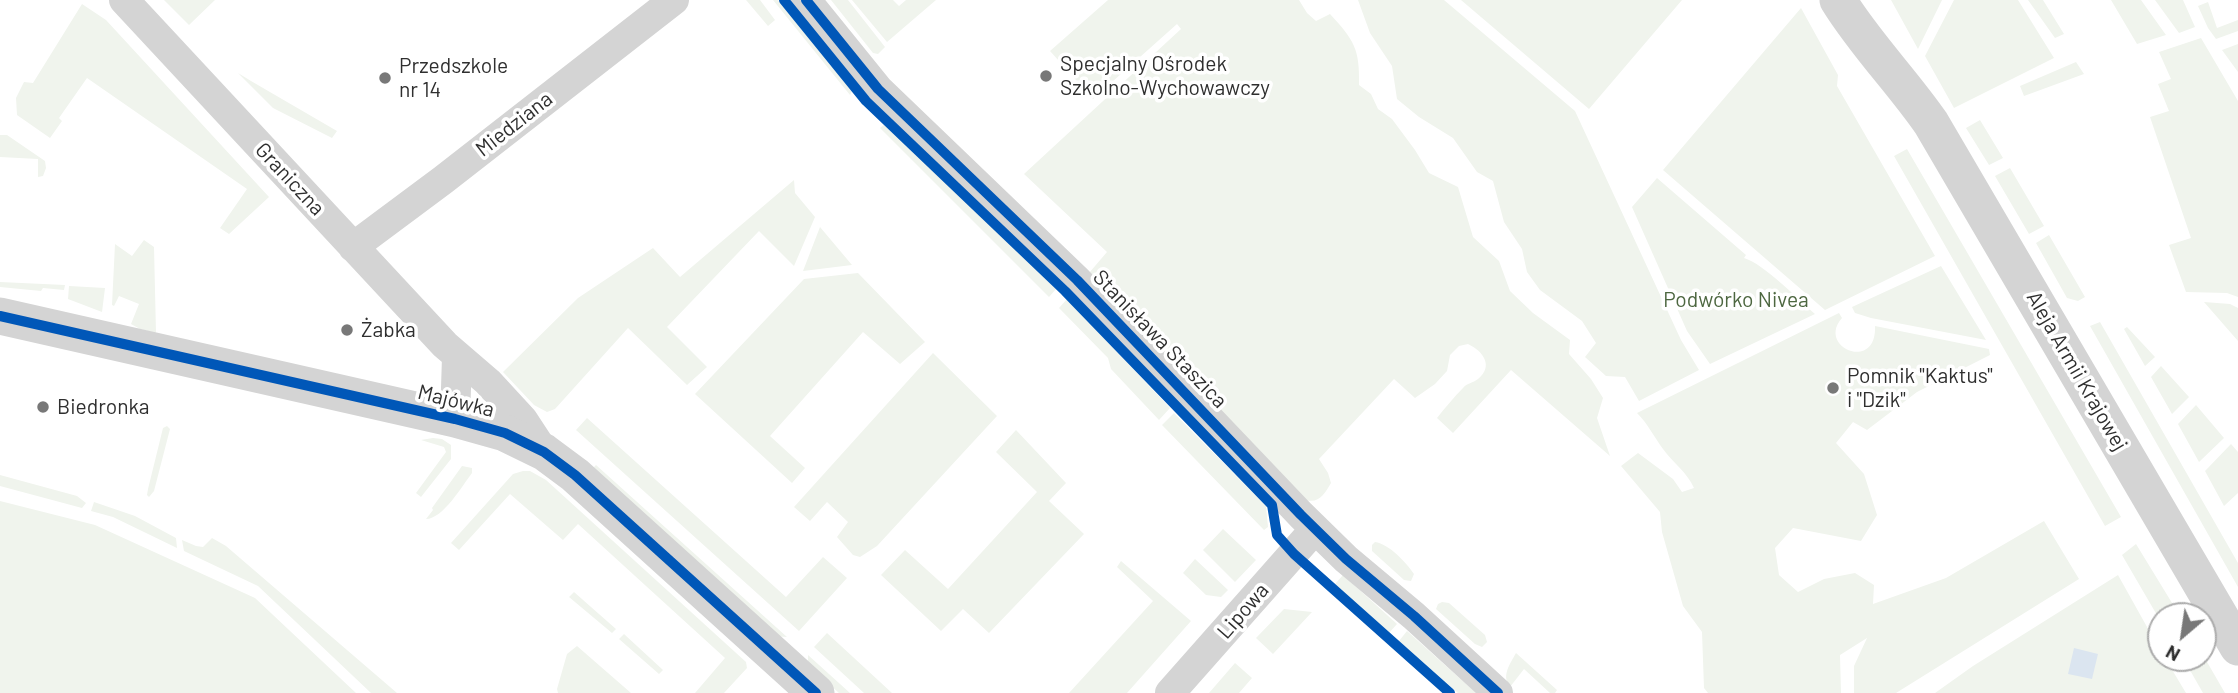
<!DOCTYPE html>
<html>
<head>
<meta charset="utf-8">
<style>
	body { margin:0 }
	#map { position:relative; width:2238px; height:693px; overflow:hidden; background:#fff; font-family:Barlow,sans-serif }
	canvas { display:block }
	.north { position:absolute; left:2147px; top:602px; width:70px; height:70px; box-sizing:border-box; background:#fff; border:2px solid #acacac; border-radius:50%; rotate:209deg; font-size:19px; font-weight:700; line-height:28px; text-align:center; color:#2f2f2f }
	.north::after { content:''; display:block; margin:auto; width:24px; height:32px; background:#787878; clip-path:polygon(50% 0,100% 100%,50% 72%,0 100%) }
</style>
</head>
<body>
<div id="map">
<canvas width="2238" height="693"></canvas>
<div class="north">N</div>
</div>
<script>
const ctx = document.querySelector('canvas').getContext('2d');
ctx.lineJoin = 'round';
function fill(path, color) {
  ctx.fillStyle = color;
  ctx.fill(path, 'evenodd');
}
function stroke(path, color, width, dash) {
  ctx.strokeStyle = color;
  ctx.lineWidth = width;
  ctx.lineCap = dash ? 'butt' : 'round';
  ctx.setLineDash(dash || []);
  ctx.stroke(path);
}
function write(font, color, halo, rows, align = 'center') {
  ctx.font = font + ' Barlow,sans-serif';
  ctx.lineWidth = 7;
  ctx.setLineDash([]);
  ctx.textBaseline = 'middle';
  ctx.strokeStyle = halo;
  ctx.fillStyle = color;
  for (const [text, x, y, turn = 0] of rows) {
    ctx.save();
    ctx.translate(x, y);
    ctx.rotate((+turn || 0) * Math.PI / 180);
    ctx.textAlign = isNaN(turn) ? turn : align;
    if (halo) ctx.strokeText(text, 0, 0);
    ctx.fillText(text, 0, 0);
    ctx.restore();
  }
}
const green = new Path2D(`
	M164 0H215L189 25Z
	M746 0H760L775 20 768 26Z
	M773 0H778L852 91 850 95Z
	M831 0H848L885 47 878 54 873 53Z
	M852 0H893L899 6 906 0H936L887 42Z
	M1108 0H1299L1307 13 1316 21 1330 14C1354 40 1360 49 1359 85L1371 94 1378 109 1392 119 1415 150 1429 173 1458 187 1473 237 1499 261 1510 291 1533 313 1570 340 1569 354 1591 379 1603 398 1597 418 1610 456 1511 370 1453 433 1437 418C1445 408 1454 397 1463 388 1467 383 1473 383 1478 379 1494 366 1483 351 1468 344L1459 346 1450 355 1447 371 1435 384 1415 398 1394 379 1319 459 1328 473 1331 483C1325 493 1319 504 1306 500L1089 273 1107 252 1024 174 1181 29 1177 24 1093 99 1050 51Z
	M1358 0H1444L1575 111 1681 340 1699 370 1639 401 1625 377 1606 376 1585 357 1596 343 1582 321 1540 290 1527 272 1522 249 1504 222 1493 181 1477 172 1453 138 1419 117 1397 99 1392 66 1370 33Z
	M1461 0H1682L1589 109Z
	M1891 0H1942L1918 49Z
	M1954 0H2018L2054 58 1954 108 1925 56Z
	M2028 0H2043L2064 34 2055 38Z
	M2111 0H2141L2166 35 2137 44Z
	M2155 0H2183L2195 27 2179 33Z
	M2208 2 2217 28 2238 20V31L2216 39 2208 28 2198 6Z
	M82 4 106 20 269 197 229 234 220 228 247 189 87 78 59 118 62 121 50 138 17 115 16 98 24 82 33 83Z
	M1801 8 1838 75 1837 86 1935 256 1825 310 1663 170Z
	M2201 38 2238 101V297L2227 293 2186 292 2169 245 2191 238 2150 117 2169 111 2158 84 2171 79 2159 52Z
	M2238 44V72L2222 50Z
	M2076 62 2084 74 2024 96 2020 86Z
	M238 73 251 81 337 131 332 138 273 108Z
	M1980 120 2003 158 1989 165 1966 128Z
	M885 124 1056 289 1049 297 880 128Z
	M0 135H7L45 161 46 168 43 176 38 177V159L0 157Z
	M1907 149 2121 517 2105 526 1894 156Z
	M2010 168 2044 226 2029 234 1995 176Z
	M1657 178 1746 255 1744 258C1764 264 1798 299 1815 314L1710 364 1687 331 1632 207Z
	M794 180 795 193 815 217 794 266 759 231 667 327 707 367 687 385 628 328 555 409 547 412 534 405 503 372 578 298 653 248 680 277Z
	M820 227 852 265 803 271Z
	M2049 235 2085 297 2078 301 2067 298 2036 243Z
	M144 240 154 247 156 333 140 329 131 324 139 304 119 296 114 306 112 305 115 244 132 256Z
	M1941 266 1986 340 1871 318 1855 313 1852 307Z
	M858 273 925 342 900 364 863 332 770 436 805 468 792 483 695 394 804 279Z
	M0 282 65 285 64 290 43 288 41 291 0 287Z
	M69 286 105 288 102 312 68 299Z
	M1067 299 1170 408 1159 420 1111 369 1108 358 1059 308Z
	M2204 302 2230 304 2238 308V341Z
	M1839 313 1842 318C1816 347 1877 373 1875 326L1989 349 1990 355 1917 392 1867 430 1853 422 1836 443 1864 474 1877 515 1861 541 1793 528 1775 548 1779 575 1798 592 1824 579 1855 573 1874 585 1873 604 1946 578 2044 521 2079 579 1896 693H1854V666L1867 638 1840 655 1841 693H1708L1704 688 1702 632 1683 606 1662 532 1660 512 1621 466 1638 453 1673 479 1682 492 1694 488C1687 472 1673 463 1663 449 1654 437 1648 424 1637 413Z
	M2100 322 2238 563V587L2090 326Z
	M2127 327 2155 357 2145 366 2124 329Z
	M933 353 997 416 877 546 860 557 853 555 837 537 848 522 827 502 810 521 794 507Z
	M2161 366 2189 397 2172 414 2151 377Z
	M2196 405 2224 438 2199 462 2178 424Z
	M1174 413 1266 506 1268 527 1264 530 1162 425Z
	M587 418 786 597 823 557 847 578 799 631 576 430Z
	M167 426 170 429 154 491 149 497 147 495 148 489 163 428Z
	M1016 430 1066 483 1049 501 1084 534 989 633 963 609 941 631 881 575 905 550 948 589 1037 492 996 452Z
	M433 438 442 439 451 445V459L421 497 416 493 446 452 444 447 421 440Z
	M2231 444 2238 452V493L2224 506 2205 471Z
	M596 465 787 637 773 636 590 471Z
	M462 466 472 468V473C462 486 443 519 426 519L433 510 432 508Z
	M523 471H530L546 480 746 662 747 668 724 693H695L725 658 578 524 563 540 510 494 459 550 451 543 513 474Z
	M0 475 77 496 86 503 82 508 0 486Z
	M0 501 95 525 255 598 356 693H0Z
	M94 502 135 516 176 538 177 548 113 517 91 511Z
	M1223 529 1256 560 1235 582 1203 550Z
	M212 538 226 546 397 693H371L258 586 184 551 182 540 196 546 203 547Z
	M1375 542C1389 544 1406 562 1414 574L1411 581 1404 580 1372 551V545Z
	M2136 544 2180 616H2161V622L2122 555Z
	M1195 559 1228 590 1221 597 1206 595 1183 573Z
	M1121 561 1191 621 1127 693H1069L1153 601 1117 567Z
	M1343 575 1397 624 1389 633 1335 584Z
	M2118 575 2161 652V658H2165L2186 693H1935L1973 666Z
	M574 592 616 629 612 633 569 597Z
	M1442 602 1449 603 1485 635 1487 642 1482 647 1475 644 1436 609 1438 604Z
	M1284 609 1312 612 1273 654 1256 638Z
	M1407 631 1476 693H1458L1399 641Z
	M827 633 892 693H864L814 647Z
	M624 634 663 670 659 674 619 639Z
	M577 646 631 693H558L557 689 567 654Z
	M1516 653 1557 690 1555 693H1550L1524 669 1510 687C1501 676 1510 664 1516 653Z
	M808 655 850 693H839L808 665Z
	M2203 655 2225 693H2203L2183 658H2203Z
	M1235 663 1252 678 1239 693H1209Z`);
const water = new Path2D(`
	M2074 648 2098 654 2092 679 2068 674Z`);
const minor = new Path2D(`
	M124 0 445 345 488 382 523 420 544 452
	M806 0 878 89 1077 280 1301 515 1346 559 1414 616 1498 693
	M353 247 443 180 674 0
	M455 419 457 357
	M1170 693 1315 529`);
const tertiary = new Path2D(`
	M1838 0C1865 44 1902 81 1931 123L2238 647
	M0 316 455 419 505 433 544 452 575 475 816 693`);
const cycleway = new Path2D(`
	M784 0 866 101 1065 291 1272 505 1277 535 1294 554 1450 693
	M806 0 878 89 1077 280 1301 515 1346 559 1414 616 1498 693
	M0 316 455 419 505 433 544 452 575 475 816 693`);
const markers = [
	[1046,76,7,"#787878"],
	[385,78,7,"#787878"],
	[347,330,7,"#787878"],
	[1833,388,7,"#787878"],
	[43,407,7,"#787878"]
];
const poiNames = [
	["Specjalny Ośrodek",1060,64],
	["Szkolno-Wychowawczy",1060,88],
	["Przedszkole",399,66],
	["nr 14",399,90],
	["Żabka",361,330],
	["Pomnik \"Kaktus\"",1847,376],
	["i \"Dzik\"",1847,400],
	["Biedronka",57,407]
];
const streetNames = [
	["Miedziana",514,124,-38],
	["Graniczna",290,179,47],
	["Stanisława Staszica",1160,339,46],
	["Aleja Armii Krajowej",2077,371,60],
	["Majówka",456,401,14],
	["Lipowa",1243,611,-49]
];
const parkNames = [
	["Podwórko Nivea",1736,300]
];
fill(green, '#f0f4ed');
fill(water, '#dbe5f0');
stroke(minor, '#d4d4d4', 30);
stroke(tertiary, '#d4d4d4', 37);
stroke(cycleway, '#0057b8', 10);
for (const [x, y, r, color] of markers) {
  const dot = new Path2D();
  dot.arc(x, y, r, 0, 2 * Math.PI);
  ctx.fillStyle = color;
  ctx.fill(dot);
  stroke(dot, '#fff', 2.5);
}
write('21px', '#2f2f2f', '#fff', poiNames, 'left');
write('21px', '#2f2f2f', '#fff', streetNames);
write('21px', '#4d6740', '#fff', parkNames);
</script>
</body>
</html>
